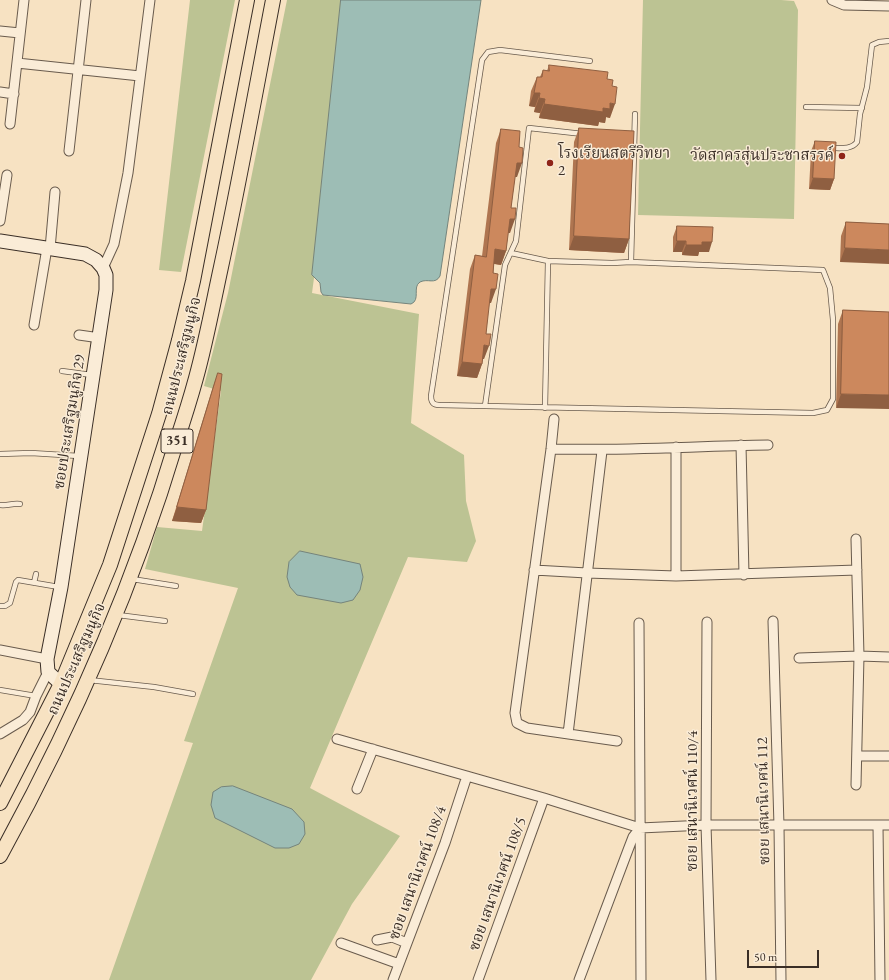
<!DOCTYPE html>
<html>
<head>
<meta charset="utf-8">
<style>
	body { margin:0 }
	#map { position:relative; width:889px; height:980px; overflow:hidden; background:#f7e2c2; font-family:"EB Garamond",serif }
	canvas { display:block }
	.scale { position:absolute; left:747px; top:950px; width:72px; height:18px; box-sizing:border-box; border:2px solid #3a2e26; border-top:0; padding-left:5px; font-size:12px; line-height:14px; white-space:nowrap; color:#3a2e26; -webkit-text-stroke:3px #faecd7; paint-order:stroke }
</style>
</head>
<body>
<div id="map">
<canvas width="889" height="980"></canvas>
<div class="scale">50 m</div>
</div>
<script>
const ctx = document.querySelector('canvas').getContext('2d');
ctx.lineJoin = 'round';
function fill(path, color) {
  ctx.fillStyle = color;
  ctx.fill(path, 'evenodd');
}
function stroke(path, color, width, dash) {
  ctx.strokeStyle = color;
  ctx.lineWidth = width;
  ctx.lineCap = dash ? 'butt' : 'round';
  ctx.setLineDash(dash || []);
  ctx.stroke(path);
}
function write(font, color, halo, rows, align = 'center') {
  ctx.font = font + ' "EB Garamond","Noto Serif Thai",serif';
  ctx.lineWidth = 3;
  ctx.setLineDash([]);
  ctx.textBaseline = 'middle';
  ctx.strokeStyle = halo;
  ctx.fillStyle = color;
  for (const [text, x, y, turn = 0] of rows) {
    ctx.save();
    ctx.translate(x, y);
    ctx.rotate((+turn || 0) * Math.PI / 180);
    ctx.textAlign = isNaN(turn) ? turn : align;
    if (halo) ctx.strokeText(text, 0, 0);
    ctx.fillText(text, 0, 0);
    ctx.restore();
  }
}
const green = new Path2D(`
	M190 0H235L181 272 159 270Z
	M287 0H351L312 293 419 314 411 423 464 455 466 501 476 541 467 562 408 557 310 788 400 836 352 904 311 980H109L193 743 184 741 238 588 145 569 157 527 202 531 221 391 204 386 228 293Z
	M643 0H781L794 1 798 10 794 219 638 215Z`);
const water = new Path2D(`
	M341 0H481L440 276C435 285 428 278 420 282 412 287 421 300 411 304L323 295 321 292 320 283 312 275Z
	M300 551 360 564 363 577 360 590 353 600 341 603 297 595 290 587 287 577 289 562Z
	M233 786 292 809 304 822 305 834 299 844 289 848H275L215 818 211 805 213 792 221 787Z`);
const lane = new Path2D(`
	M590 61 500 50 488 52 482 60 431 396C431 402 433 405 439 405L813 413 827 410 833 399V320L830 288 823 270 631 262 635 114
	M806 107 862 108
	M831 148C840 148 851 150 857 142L860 114 867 87 872 45 879 42 889 41
	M511 253 548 261 545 408
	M548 261 612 263 631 262
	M62 371 92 375
	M485 406 505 265 516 241 529 128 583 134
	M0 454 31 453 79 456
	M0 505C8 506 12 503 20 504
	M132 579 176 586
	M34 583 36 574
	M0 606H5L10 603 16 582 18 580 59 587
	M118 615 165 621
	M89 680 154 687 193 694
	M0 690 36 696`);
const street = new Path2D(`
	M832 0 844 5 889 6
	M0 31 20 33
	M17 63 140 76
	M0 92 14 94
	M10 124 24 0
	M69 151 86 0
	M0 221 7 175
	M50 249 55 192
	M103 268 114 244 128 173 150 0
	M34 325 47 248
	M79 335 100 338
	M554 419 551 449 515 713 517 723 527 728 617 741
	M741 445 744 575
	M551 449C623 451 696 446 768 445
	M856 539 859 656 856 785
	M534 570 587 573 676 576 857 570
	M676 576V447
	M773 621 779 826 781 980
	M707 622 706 825 711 980
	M639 623 641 980
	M0 650 47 659
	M799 658 859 656 889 657
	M0 734 23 720 30 712 36 696 48 672
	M568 734 602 451
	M337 739 544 798 640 828 706 825H889
	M857 756H889
	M357 789 373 749
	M878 826 880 980
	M377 940 392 937 407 943
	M341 943 399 964
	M393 980 445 843 467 776
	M478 980 544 798
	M579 980 628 850 633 837 640 828`);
const secondary = new Path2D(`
	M0 241 85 254 96 260 103 268 106 275V290L61 587 47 659 48 672 61 684`);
const primary = new Path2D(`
	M0 803 61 684 110 565 159 414 179 340 193 281 247 0
	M0 856C72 725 133 587 176 443 183 422 190 400 196 378 206 342 213 304 221 267 240 179 256 89 273 0`);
const wall = new Path2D(`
	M549 65 607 79 610 118 606 117 605 123 599 122 598 126 539 118 540 113 534 112 535 107 529 106 531 91 537 77H540L543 70 547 71Z
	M579 128 629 239 624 253 569 250 574 142Z
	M501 129 519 147 517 177H515L511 208 510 233H508L506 251 501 265 494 264 491 303H489L486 334 484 359H483L482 364 477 378 457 376 470 269 475 255 482 256 496 143Z
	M815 141 834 179 830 190 809 189 811 151Z
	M846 222 889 224 840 262 841 236Z
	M677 226 709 252H699L698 256 682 255V252H673V237Z
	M843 310 889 312 836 408 838 324Z
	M218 373 206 510 201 523 172 521 213 387Z`);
const shadedWall = new Path2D(`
	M534 93H540L535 107 529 106Z
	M539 98 545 99 540 113 534 112Z
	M610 103 615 104 610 118 606 117 605 123 599 122 598 126 539 118 544 104 603 108Z
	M517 163H522L517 177H512Z
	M813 178 834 179 830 190 809 189Z
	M510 219H515L510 233H505Z
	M574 236 629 239 624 253 569 250Z
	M677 241H686L682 252H673Z
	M702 242H712L709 252H699L698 256 682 255 686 245Z
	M845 248 889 250V264L840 262Z
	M495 249 506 251 501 265 490 263Z
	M491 289H496L491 303H486Z
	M484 345 489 346 484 359H479Z
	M462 362 482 364 477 378 457 376Z
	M841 394 889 395V409L836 408Z
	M177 507 206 510 201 523 172 521Z`);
const building = new Path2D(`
	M549 65 608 72 607 79 613 80 612 86 617 87 615 104 610 103V109L603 108V112L544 104 545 99 539 98 540 93H534L537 77H542L543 70 549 71Z
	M579 128 634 131 629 239 574 236Z
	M501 129 520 131 519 147 523 148 522 163H517L511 208H516L515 219H510L506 251 495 249 493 273 498 274 496 289H491L486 334H491L489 346 484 345 482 364 462 362 475 255 486 257Z
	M815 141 836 142 834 179 813 178Z
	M846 222 889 224V250L845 248Z
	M677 226 713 227 712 242H702V245H686V241H677Z
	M843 310 889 312V395L841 394Z
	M218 373 222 374 206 510 177 507Z`);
const markers = [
	[842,156,4,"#8f2418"],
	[550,163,4,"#8f2418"]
];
const shields = [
	[177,441,32]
];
const shieldNames = [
	["351",177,441]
];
const poiNames = [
	["โรงเรียนสตรีวิทยา",558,154],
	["2",558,171],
	["วัดสาครสุ่นประชาสรรค์",834,156,"right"]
];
const streetNames = [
	["ถนนประเสริฐมนูกิจ",182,356,-76],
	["ซอยประเสริฐมนูกิจ 29",70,422,-81],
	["ถนนประเสริฐมนูกิจ",77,659,-66],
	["ซอย เสนานิเวศน์ 110/4",693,801,-90],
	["ซอย เสนานิเวศน์ 112",764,801,-91],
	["ซอย เสนานิเวศน์ 108/4",418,873,-70],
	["ซอย เสนานิเวศน์ 108/5",498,884,-70]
];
fill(green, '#bcc393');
fill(water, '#9dbdb5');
stroke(water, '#75847c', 1);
stroke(lane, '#695b4d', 6);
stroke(street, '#695b4d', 11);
stroke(secondary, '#3a2e26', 15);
stroke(primary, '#3a2e26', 16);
stroke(lane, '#faecd7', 4.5);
stroke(street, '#faecd7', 9);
stroke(secondary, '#faecd7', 13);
stroke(primary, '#f7e2c2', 14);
fill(wall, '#af7550');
fill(shadedWall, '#8f5f41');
fill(building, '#cc885d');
stroke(building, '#8f5f41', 1);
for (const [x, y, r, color] of markers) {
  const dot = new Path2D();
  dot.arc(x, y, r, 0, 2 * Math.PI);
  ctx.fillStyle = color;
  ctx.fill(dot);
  stroke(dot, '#faecd7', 1.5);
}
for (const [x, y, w] of shields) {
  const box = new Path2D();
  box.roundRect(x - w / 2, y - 12, w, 24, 3);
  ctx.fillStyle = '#faecd7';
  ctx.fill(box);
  stroke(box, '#3a2e26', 1);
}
write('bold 14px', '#3a2e26', null, shieldNames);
write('15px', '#3a2e26', '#faecd7', poiNames, 'left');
write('15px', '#3a2e26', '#faecd7', streetNames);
</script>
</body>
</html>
